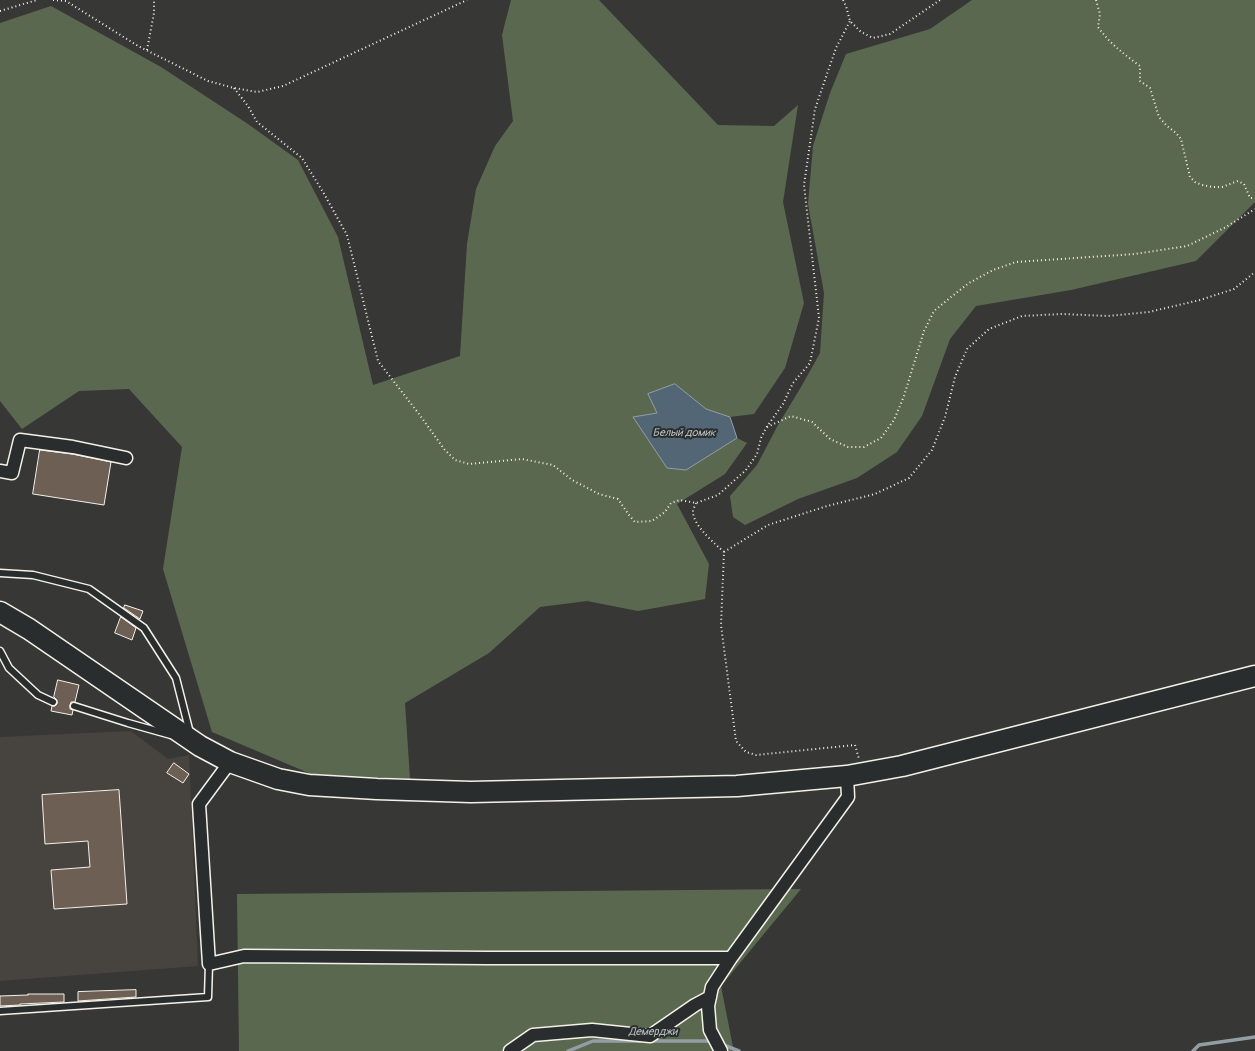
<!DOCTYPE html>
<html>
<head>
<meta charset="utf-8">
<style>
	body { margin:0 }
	canvas { display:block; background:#373736 }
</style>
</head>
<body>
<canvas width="1255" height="1051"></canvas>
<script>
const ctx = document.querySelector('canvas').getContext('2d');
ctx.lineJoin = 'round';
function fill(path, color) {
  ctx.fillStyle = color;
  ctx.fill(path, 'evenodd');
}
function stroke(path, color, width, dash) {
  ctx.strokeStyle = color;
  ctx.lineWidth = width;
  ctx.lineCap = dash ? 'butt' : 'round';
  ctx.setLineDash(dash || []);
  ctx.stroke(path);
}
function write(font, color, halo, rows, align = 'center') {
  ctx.font = font + ' Pangolin,sans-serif';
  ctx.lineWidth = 4;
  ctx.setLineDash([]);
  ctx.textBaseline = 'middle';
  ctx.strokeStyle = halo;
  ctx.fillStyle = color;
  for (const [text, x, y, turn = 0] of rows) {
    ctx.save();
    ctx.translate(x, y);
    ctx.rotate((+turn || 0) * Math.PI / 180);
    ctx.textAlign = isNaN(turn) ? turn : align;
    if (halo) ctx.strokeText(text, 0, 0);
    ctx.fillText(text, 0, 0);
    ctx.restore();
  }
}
const built = new Path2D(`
	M131 731 168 759 189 755 198 966 0 981V737Z`);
const green = new Path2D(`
	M511 0H599L718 125 774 126 798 105 783 202 804 303 785 368 754 414 730 417 706 409 674 384 685 470 737 438 747 443 725 474 677 504 709 564 705 599 638 611 587 601 540 607 489 653 405 703 410 779 311 774 212 732 163 569 182 447 129 389 79 391 22 429 0 401V23L51 6 161 67 248 124 298 160 338 237 373 385 460 356 467 244 476 189 495 146 513 121 502 35Z
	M972 0H1255V202L1196 261 1071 290 976 306 950 339 922 416 897 452 857 478 798 499 745 525 733 517 730 496 757 465 778 425 801 387 820 353 824 293 808 204 813 146 830 93 846 54 930 29Z
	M801 889 721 986 733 1047 738 1051H239L237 894Z`);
const water = new Path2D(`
	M675 384 706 409 730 417 737 438 686 470 667 468 633 417 657 413 648 394Z`);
const stream = new Path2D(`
	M649 1041H707L713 1042
	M721 1044 739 1051
	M568 1051 593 1041H641
	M1193 1051 1199 1045 1255 1037`);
const building = new Path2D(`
	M40 450 72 454 111 462 104 505 33 494Z
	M125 605 143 611 140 619 124 608Z
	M121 617 136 628 132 640 115 633Z
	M58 680 79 685 75 702H71L70 705V709L73 710 72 715 51 711 52 706H55L57 704V700L54 697Z
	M174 763 189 774 183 783 167 773Z
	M119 790 127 904 54 909 51 870 90 867 88 841 45 844 42 795Z
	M136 990V997L78 1001V992Z
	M28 994H64V1002L20 1004V1005L0 1006V996L28 995Z`);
const path = new Path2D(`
	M53 0 66 1 138 46 208 81 234 88 257 92 283 86 467 0
	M843 0 846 6 850 21 861 32 873 38 890 34 940 0
	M1096 0 1100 14 1098 27C1110 44 1124 54 1140 66V81L1150 88 1159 117 1167 126 1176 133 1181 139 1190 177 1195 182 1202 185 1212 187H1222L1238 181 1244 184 1250 198H1255
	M0 11 37 0
	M147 50 154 13V0
	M234 88 248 106 257 122 302 158 323 192 347 235 378 361 419 414 444 449 455 460 469 464 522 459 553 465 572 480 599 494 618 499 629 515 635 522 652 521 665 512 671 503 680 500 696 503 718 495 746 470 757 454 761 438 766 428 783 404 793 383 810 363 819 318 804 185 815 109 836 48 850 21
	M767 427 791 416 812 422 830 439 848 447H864L881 438 894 420 904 396 924 331 934 311 951 297 969 283 993 270 1016 262 1135 254 1187 246 1226 227 1255 209
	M696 503C695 506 693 509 693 512 693 525 715 544 724 552L721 625 736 741 746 752 756 755 855 745 859 759
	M724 552 768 525 827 506 875 494 909 478 932 450 945 417 955 377 967 349 989 329 1022 316 1062 314 1108 316 1149 312 1200 300 1234 289 1255 272`);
const service = new Path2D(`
	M0 573 33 575 89 589 144 628 176 678 190 733
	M0 651 9 668 38 695 53 702
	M74 706 128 723 171 735
	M0 1011 208 997 209 964`);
const minor = new Path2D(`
	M0 471 12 473 20 440 73 447 126 458
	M230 762 199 804 209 964 244 956 487 958H731
	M510 1051 533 1035 592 1030 650 1036 695 1005 710 997
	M721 1051 710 1030 708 1006 712 987 731 958 848 797 847 776`);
const trunk = new Path2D(`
	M0 612 29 629 200 746 230 762 278 779 309 785 377 789 471 792 737 786 847 776 902 766 1255 676`);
const waterNames = [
	["Белый домик",684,433],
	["Демерджи",653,1032]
];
fill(built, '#47433f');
fill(green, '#5b6850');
fill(water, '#536676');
stroke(water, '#939ea4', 1);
stroke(stream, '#939ea4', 3.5);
fill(building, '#6d5f54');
stroke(building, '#f4f1e8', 1);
stroke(service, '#f4f1e8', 9);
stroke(minor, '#f4f1e8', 15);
stroke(trunk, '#f4f1e8', 23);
stroke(path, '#f4f1e8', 2, [1, 3]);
stroke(service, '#2a2d2e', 6);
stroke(minor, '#2a2d2e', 12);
stroke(trunk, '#2a2d2e', 20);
write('italic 11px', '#b4b9ba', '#2a2d2e', waterNames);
</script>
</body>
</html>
